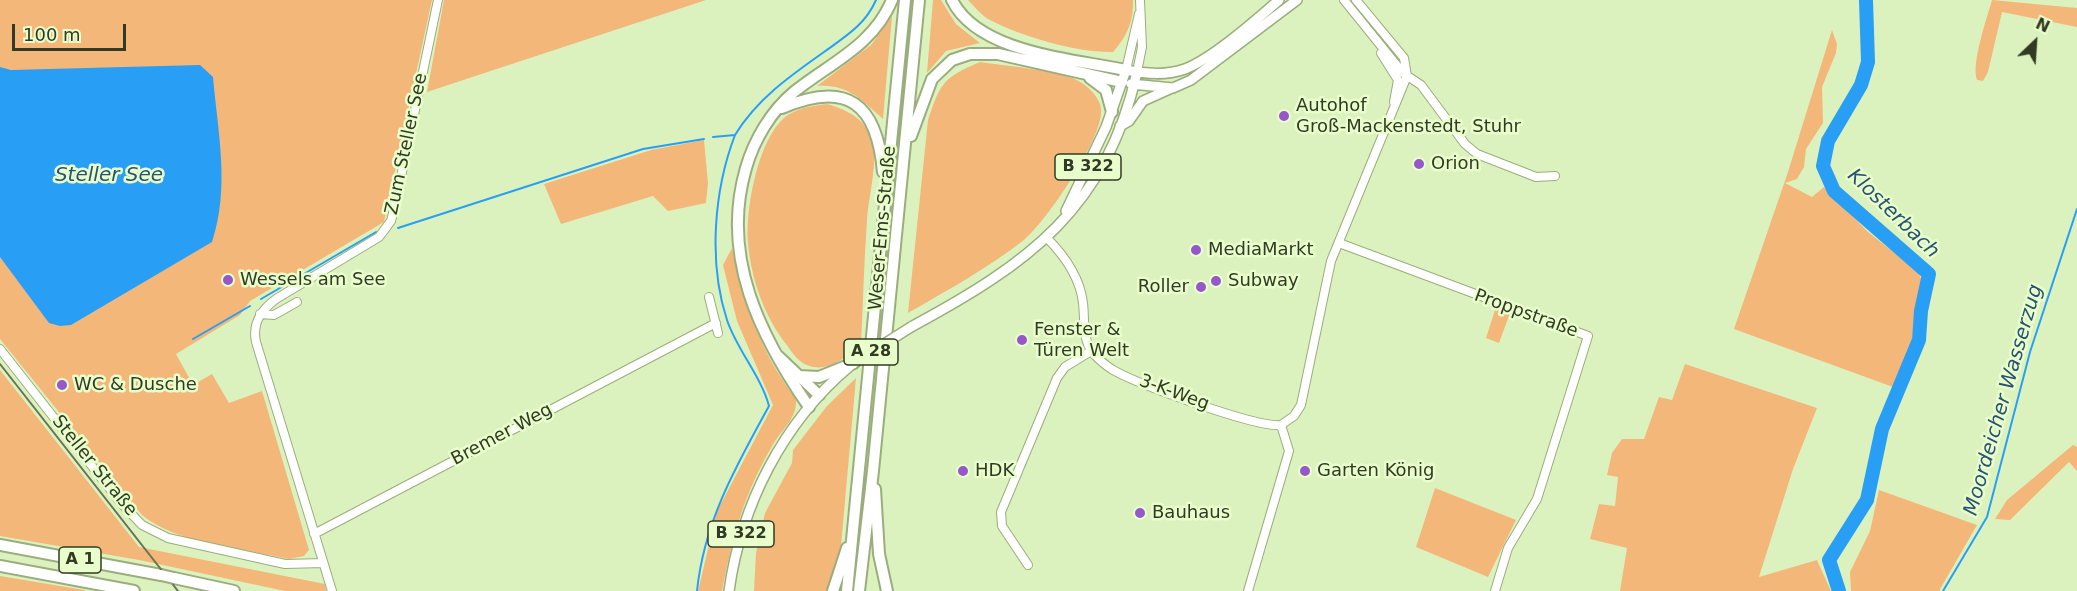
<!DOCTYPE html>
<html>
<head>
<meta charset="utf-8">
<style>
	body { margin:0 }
	#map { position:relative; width:2077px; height:591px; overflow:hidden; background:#dcf2be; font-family:"DejaVu Sans",sans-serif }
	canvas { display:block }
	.north { position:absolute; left:2005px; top:12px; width:60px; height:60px; -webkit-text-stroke:4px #e9ffcb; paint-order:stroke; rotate:25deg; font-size:16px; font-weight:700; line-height:24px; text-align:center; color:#323a26 }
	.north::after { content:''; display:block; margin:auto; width:21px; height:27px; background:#323a26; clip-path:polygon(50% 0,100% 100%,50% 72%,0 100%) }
	.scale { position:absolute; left:12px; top:24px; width:114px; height:27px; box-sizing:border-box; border:3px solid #323a26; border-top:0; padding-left:8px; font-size:18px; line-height:21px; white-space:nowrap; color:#323a26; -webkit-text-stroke:4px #e9ffcb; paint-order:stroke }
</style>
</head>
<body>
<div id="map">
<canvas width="2077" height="591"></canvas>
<div class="north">N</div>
<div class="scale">100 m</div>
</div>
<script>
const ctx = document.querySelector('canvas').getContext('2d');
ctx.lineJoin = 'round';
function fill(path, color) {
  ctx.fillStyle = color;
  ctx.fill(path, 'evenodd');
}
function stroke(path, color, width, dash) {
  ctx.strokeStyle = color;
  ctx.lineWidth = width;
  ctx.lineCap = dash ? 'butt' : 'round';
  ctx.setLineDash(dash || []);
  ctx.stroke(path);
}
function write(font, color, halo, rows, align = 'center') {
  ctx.font = font + ' "DejaVu Sans",sans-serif';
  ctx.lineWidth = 5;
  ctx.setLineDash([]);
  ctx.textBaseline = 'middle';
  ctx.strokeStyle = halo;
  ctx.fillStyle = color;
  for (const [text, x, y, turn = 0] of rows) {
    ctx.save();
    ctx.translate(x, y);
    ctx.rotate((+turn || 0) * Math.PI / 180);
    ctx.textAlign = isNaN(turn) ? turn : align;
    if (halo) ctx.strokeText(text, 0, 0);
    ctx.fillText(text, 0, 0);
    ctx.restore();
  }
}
const green = new Path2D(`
	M0 0H432L384 222 250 301 240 315 176 354 193 385 212 374 229 403 262 391 309 550 304 556 289 559C245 549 177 544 142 515L0 339Z
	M444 0H706L427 92Z
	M933 0H941L956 24 980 43 946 51 927 73Z
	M968 0H1133C1134 20 1127 37 1113 52 1077 53 1020 36 988 19 980 14 974 6 968 0Z
	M1992 0 2077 8V27L2002 12 1988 72 1983 81 1977 80C1971 63 1987 18 1992 0Z
	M892 16 883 119C861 100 849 84 817 86L871 45Z
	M1832 30 1837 44 1836 53 1822 87 1823 123 1806 149 1804 167 1797 179 1785 183 1812 197 1824 187 1867 231 1918 272 1922 281 1916 303 1912 341 1893 387 1734 329 1787 175Z
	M980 62C1005 66 1063 70 1082 83 1090 88 1100 99 1101 108 1105 136 1046 222 1024 240 988 268 948 290 908 313L928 120C940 83 944 77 980 62Z
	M827 104C845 109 865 118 872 139 879 160 868 198 867 221 864 262 863 303 861 345 847 356 832 370 813 367 799 364 794 355 786 344 764 316 751 278 748 243 745 210 758 140 784 118 796 108 811 106 827 104Z
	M704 140 708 183 706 203 668 211 653 196 561 224 544 184 651 150Z
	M732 248C744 304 761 353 796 399 797 419 783 428 774 443 744 493 733 535 722 591H698L717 511 773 405 737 321 723 265Z
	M1496 307 1510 313 1499 343 1486 338Z
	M1685 364 1817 408 1793 469 1759 577 1817 560 1831 591H1620L1627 548 1590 539 1599 504 1615 506 1618 477 1607 475 1612 453 1622 439H1644L1659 397 1672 400Z
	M0 370 139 547 325 584 326 591H285L139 560 0 536Z
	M856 378 841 546 829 591H754L756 553 765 513 792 463 793 450 827 406Z
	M2073 445 2077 447V471L2069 462 2010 520 1995 519 2007 500Z
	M1435 488 1516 520 1488 577 1416 547Z
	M1879 490 1977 525 1939 591H1851L1850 572 1870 531Z
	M0 576 84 590 86 591H0Z`);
const water = new Path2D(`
	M200 65 213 77C218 134 230 187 212 242L71 325 60 326 49 323 0 257V67L11 70Z`);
const stream = new Path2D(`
	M713 137 735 135C757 99 790 76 824 52 846 36 865 25 876 0
	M398 228 643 149 704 139
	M261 299 376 232
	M193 339 250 306
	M697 591C704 522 736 466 769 406 761 376 737 350 727 320 708 262 714 190 735 135
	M1943 591 1987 517 2030 352 2077 209`);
const river = new Path2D(`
	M1839 591 1829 560 1867 500 1882 429 1919 340 1921 311 1929 274 1834 191 1823 166 1828 141 1861 85 1868 62 1866 0`);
const minor = new Path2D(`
	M1344 0 1403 73 1421 85 1465 144 1477 154 1536 177 1555 176
	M1381 53 1398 80 1394 102
	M1126 70 1139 14
	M1137 72 1142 47 1140 0
	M1046 237C1064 255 1080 277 1083 303 1085 320 1082 337 1092 352 1098 359 1105 365 1113 370 1138 384 1256 428 1281 425
	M1339 243 1588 336 1537 499 1508 548 1495 591
	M709 297 718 333
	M260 314 274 315 297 302
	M0 349 121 503 142 525 168 538 285 564 323 563
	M314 534 716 323
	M1028 565 1002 526 1001 512 1057 378 1065 367 1091 351
	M332 591 256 342C252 323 261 310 276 299L379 237 391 221 396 201 438 0
	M1248 591 1289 451 1281 425 1294 416 1301 405 1331 261 1407 76 1404 58 1356 0`);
const major = new Path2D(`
	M1131 84 1173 88 1191 80 1297 0
	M1120 126 1129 121 1143 101 1172 88
	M1066 211 1106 127 1126 70C1146 74 1166 76 1185 69 1213 58 1256 20 1279 0
	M911 327C1028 264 1106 209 1137 72
	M729 591C741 505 783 422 850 366`);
const highway = new Path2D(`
	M952 0C978 53 1073 59 1126 70
	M1090 78 1106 90 1112 112
	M782 108C848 80 877 104 883 172
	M911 136 932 79 952 60 970 54H998L1122 82
	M778 356 819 395
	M799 376 819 377 854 363
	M809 407C760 336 720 256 746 168 754 140 771 111 794 92 830 63 873 46 892 0
	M875 489 879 554 887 591
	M0 545 161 575
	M0 566 134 591
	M174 578 234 591
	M833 591 847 548
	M847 591 905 0
	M859 591 873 471 919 0`);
const rail = new Path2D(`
	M0 364 178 591`);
const majorBridge = new Path2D(`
	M854 363 911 327`);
const highwayBridge = new Path2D(`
	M161 575 174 578`);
const markers = [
	[1284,116,6,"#9657cd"],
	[1419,164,6,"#9657cd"],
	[1196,250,6,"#9657cd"],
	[228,280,6,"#9657cd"],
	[1216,281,6,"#9657cd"],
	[1201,287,6,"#9657cd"],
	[1022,340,6,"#9657cd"],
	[62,385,6,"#9657cd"],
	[963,471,6,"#9657cd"],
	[1305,471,6,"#9657cd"],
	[1140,513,6,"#9657cd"]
];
const shields = [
	[1088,167,66],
	[871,352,54],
	[741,534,66],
	[80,560,42]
];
const shieldNames = [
	["B 322",1088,167],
	["A 28",871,352],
	["B 322",741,534],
	["A 1",80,560]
];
const poiNames = [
	["Autohof",1296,106],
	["Groß-Mackenstedt, Stuhr",1296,127],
	["Orion",1431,164],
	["MediaMarkt",1208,250],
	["Wessels am See",240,280],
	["Subway",1228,281],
	["Roller",1189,287,"right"],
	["Fenster &",1034,330],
	["Türen Welt",1034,351],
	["WC & Dusche",74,385],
	["HDK",975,471],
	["Garten König",1317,471],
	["Bauhaus",1152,513]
];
const streetNames = [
	["Zum Steller See",407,144,-78],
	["Weser-Ems-Straße",883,228,-85],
	["Proppstraße",1526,314,20],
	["3-K-Weg",1174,393,20],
	["Bremer Weg",502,435,-28],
	["Steller Straße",94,466,51]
];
const waterNames = [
	["Steller See",109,176],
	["Klosterbach",1893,214,44],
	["Moordeicher Wasserzug",2004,400,-74]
];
fill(green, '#f3b77a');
fill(water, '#289ff5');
stroke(stream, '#289ff5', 2);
stroke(river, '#289ff5', 14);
stroke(minor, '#9aae7d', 10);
stroke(major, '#9aae7d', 12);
stroke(highway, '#9aae7d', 14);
stroke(minor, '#fff', 8);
stroke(major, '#fff', 9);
stroke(highway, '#fff', 10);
stroke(rail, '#687456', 2);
stroke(majorBridge, '#9aae7d', 12, []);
stroke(highwayBridge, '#9aae7d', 14, []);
stroke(majorBridge, '#fff', 9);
stroke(highwayBridge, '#fff', 10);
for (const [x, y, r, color] of markers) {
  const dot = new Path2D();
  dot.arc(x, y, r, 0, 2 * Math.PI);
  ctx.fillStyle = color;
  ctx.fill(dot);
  stroke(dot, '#e9ffcb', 2);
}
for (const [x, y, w] of shields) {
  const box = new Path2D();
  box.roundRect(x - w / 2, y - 13, w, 26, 4.5);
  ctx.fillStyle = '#e9ffcb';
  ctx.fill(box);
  stroke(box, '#323a26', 1.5);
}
write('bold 16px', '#323a26', null, shieldNames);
write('18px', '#323a26', '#e9ffcb', poiNames, 'left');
write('18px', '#323a26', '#e9ffcb', streetNames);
write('italic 20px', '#275276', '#e9ffcb', waterNames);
</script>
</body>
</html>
